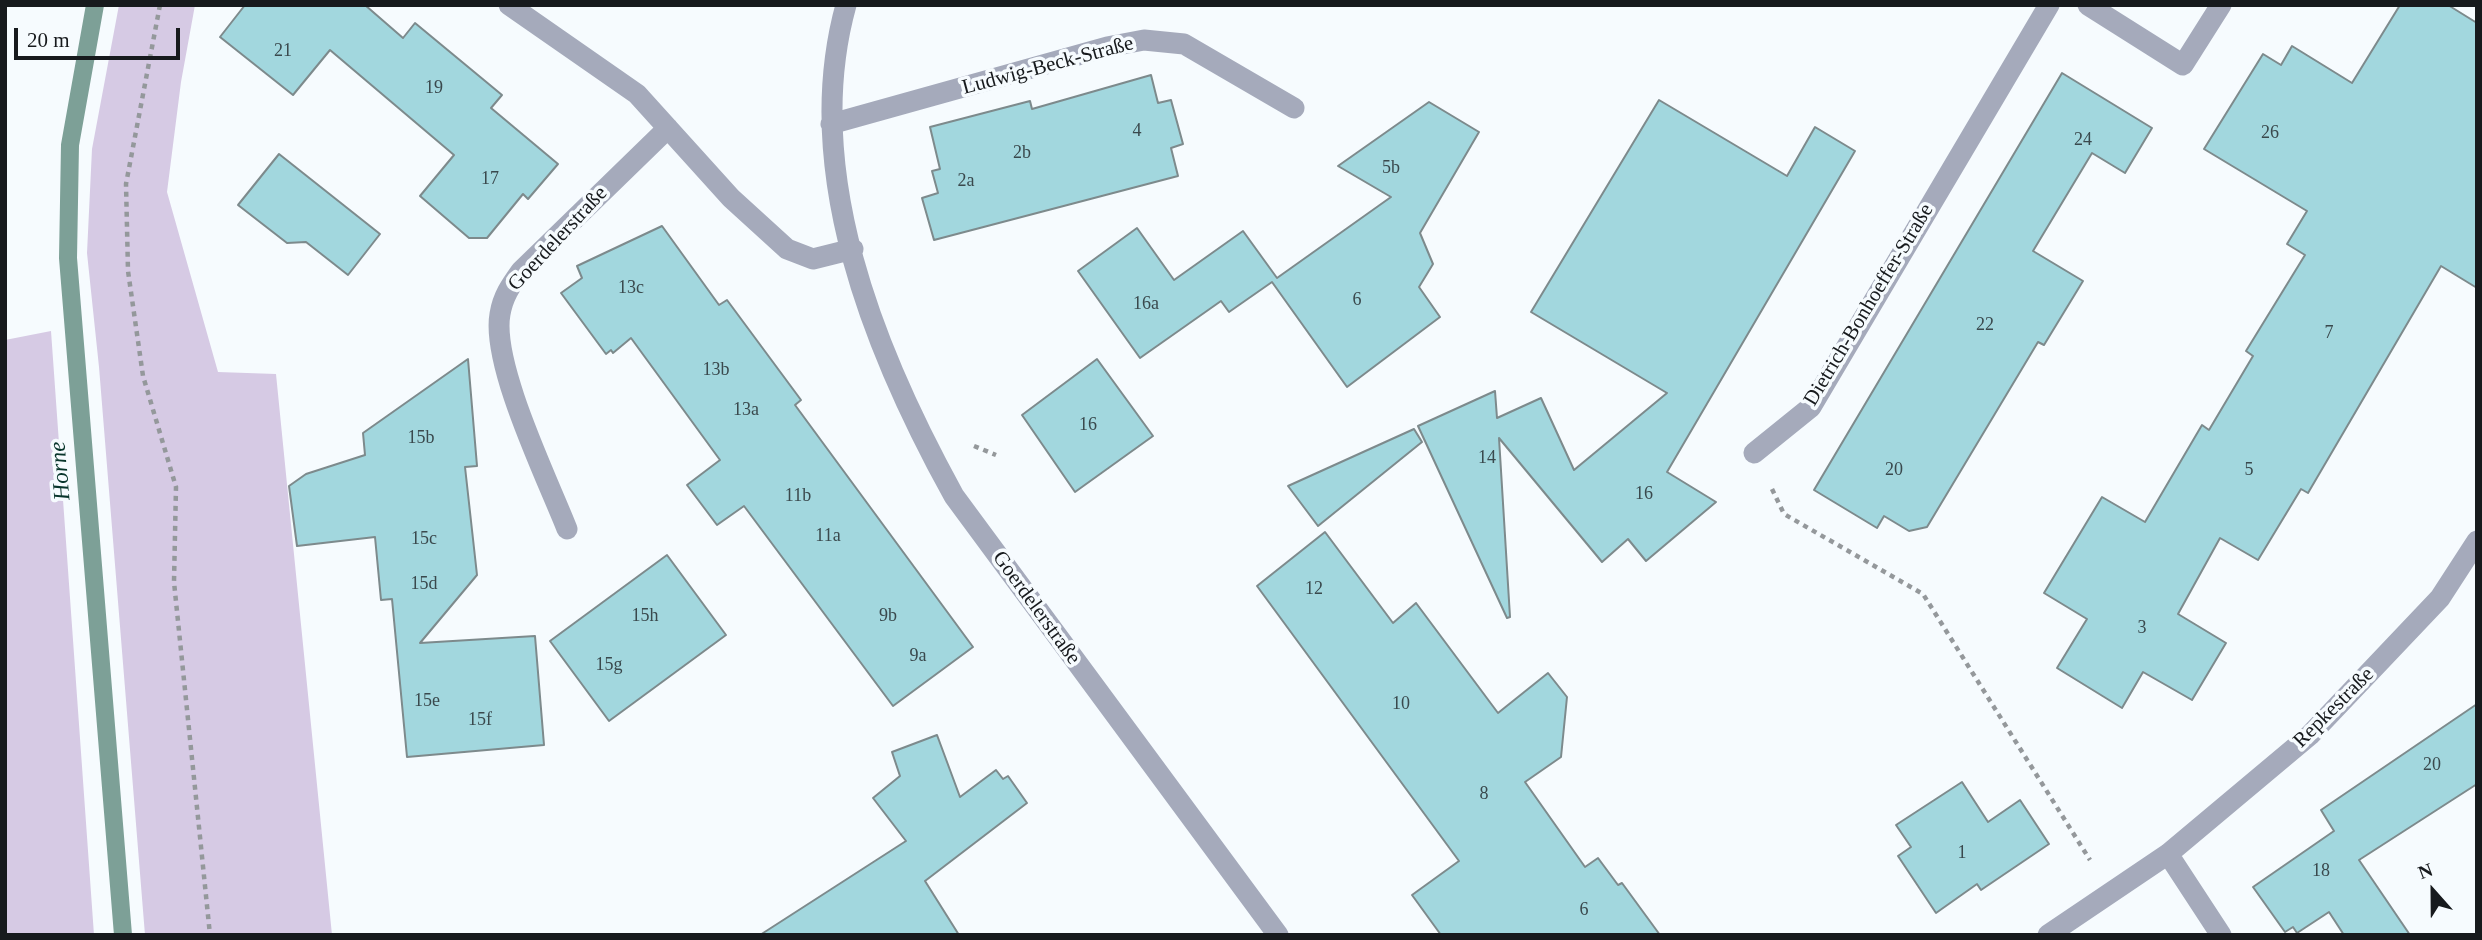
<!DOCTYPE html>
<html>
<head>
<meta charset="utf-8">
<style>
	body { margin:0 }
	#map { position:relative; width:2482px; height:940px; overflow:hidden; background:#f6fbfe; font-family:"Times New Roman",serif }
	canvas { display:block }
	.frame { position:absolute; inset:0; border:7px solid #171a1d; pointer-events:none }
	.north { position:absolute; left:2398px; top:856px; width:70px; height:70px; -webkit-text-stroke:5px #f6fbfe; paint-order:stroke; rotate:339deg; font-size:19px; font-weight:700; line-height:28px; text-align:center; color:#171a1d }
	.north::after { content:''; display:block; margin:auto; width:24px; height:32px; background:#171a1d; clip-path:polygon(50% 0,100% 100%,50% 72%,0 100%) }
	.scale { position:absolute; left:14px; top:28px; width:166px; height:32px; box-sizing:border-box; border:4px solid #171a1d; border-top:0; padding-left:9px; font-size:21px; line-height:24px; white-space:nowrap; color:#171a1d; -webkit-text-stroke:5px #f6fbfe; paint-order:stroke }
</style>
</head>
<body>
<div id="map">
<canvas width="2482" height="940"></canvas>
<div class="frame"></div>
<div class="north">N</div>
<div class="scale">20 m</div>
</div>
<script>
const ctx = document.querySelector('canvas').getContext('2d');
ctx.lineJoin = 'round';
function fill(path, color) {
  ctx.fillStyle = color;
  ctx.fill(path, 'evenodd');
}
function stroke(path, color, width, dash) {
  ctx.strokeStyle = color;
  ctx.lineWidth = width;
  ctx.lineCap = dash ? 'butt' : 'round';
  ctx.setLineDash(dash || []);
  ctx.stroke(path);
}
function write(font, color, halo, rows, align = 'center') {
  ctx.font = font + ' "Times New Roman",serif';
  ctx.lineWidth = 7;
  ctx.setLineDash([]);
  ctx.textBaseline = 'middle';
  ctx.strokeStyle = halo;
  ctx.fillStyle = color;
  for (const [text, x, y, turn = 0] of rows) {
    ctx.save();
    ctx.translate(x, y);
    ctx.rotate((+turn || 0) * Math.PI / 180);
    ctx.textAlign = isNaN(turn) ? turn : align;
    if (halo) ctx.strokeText(text, 0, 0);
    ctx.fillText(text, 0, 0);
    ctx.restore();
  }
}
const green = new Path2D(`
	M119 5H195L181 82 167 192 218 372 276 374 332 935H145L99 367 87 253 92 149Z
	M51 331 94 935H5V340Z`);
const stream = new Path2D(`
	M95 5 70 145 68 258 123 935`);
const building = new Path2D(`
	M245 5H365L403 38 415 23 502 95 491 108 558 164 528 199 523 194 487 238H469L420 196 454 155 330 50 293 95 220 37Z
	M2400 5H2448L2477 23V288L2441 266 2308 493 2301 489 2258 560 2220 538 2178 614 2226 643 2192 700 2143 672 2122 708 2057 668 2087 619 2044 593 2102 497 2145 522 2202 425 2209 430 2253 356 2246 351 2305 255 2287 244 2307 211 2204 149 2263 54 2281 65 2292 46 2352 83Z
	M2062 73 2152 128 2125 173 2092 153 2033 251 2083 281 2044 345 2038 342 1927 527 1909 531 1884 516 1877 528 1814 490Z
	M1151 75 1158 103 1171 100 1183 144 1171 148 1178 176 934 240 922 198 938 193 932 171 940 169 930 127 1030 101 1032 109Z
	M1659 100 1787 176 1815 127 1855 151 1667 472 1716 502 1646 561 1628 539 1602 562 1499 438 1510 617 1507 618 1418 426 1495 391 1497 418 1541 398 1574 470 1667 393 1531 312Z
	M1429 102 1479 132 1420 233 1433 264 1419 287 1440 317 1347 387 1272 282 1229 312 1221 301 1140 358 1078 271 1137 228 1174 280 1243 231 1277 278 1391 197 1338 166Z
	M279 154 380 234 348 275 306 242 287 243 238 205Z
	M662 226 719 305 727 300 801 400 795 405 973 647 893 706 744 506 717 525 687 485 720 460 631 338 613 353 611 350 606 354 561 293 582 278 577 266Z
	M468 359 477 466 465 467 477 575 420 643 535 636 544 745 407 757 392 599 381 600 375 537 297 546 289 486 306 474 365 455 363 433Z
	M1097 359 1153 436 1075 492 1022 415Z
	M1414 429 1422 442 1318 526 1288 486Z
	M1325 532 1393 623 1416 603 1498 713 1548 673 1567 697 1561 757 1525 782 1585 867 1598 858 1618 885 1622 883 1660 935H1441L1412 895 1459 861 1257 586Z
	M667 555 726 635 609 721 550 641Z
	M2477 704V784L2359 860 2410 935H2344L2329 912 2297 933 2293 927 2285 932 2253 887 2334 831 2321 810Z
	M937 735 960 797 996 770 1003 779 1008 776 1027 803 925 881 959 935H760L906 841 873 798 900 776 892 752Z
	M1962 782 1988 822 2020 800 2049 844 1981 890 1977 884 1936 913 1898 856 1911 847 1896 825Z`);
const path = new Path2D(`
	M160 5 126 184 128 271 143 376 176 487 174 582 210 935
	M974 446 996 455
	M1772 489 1784 514 1923 594 2090 860`);
const minor = new Path2D(`
	M509 5 637 94 731 198 787 249 813 259 853 249
	M846 5C800 171 875 353 954 496L1278 935
	M2088 5 2183 65 2221 5
	M831 124 1107 47 1144 40 1184 44 1294 108
	M1754 453 1811 407 2049 5
	M567 529C547 478 491 364 500 314 503 296 511 285 521 271L668 128
	M2168 854 2221 935
	M2048 935 2168 854 2310 735 2440 598 2477 541`);
const numberNames = [
	["21",283,51],
	["19",434,88],
	["4",1137,131],
	["26",2270,133],
	["24",2083,140],
	["2b",1022,153],
	["5b",1391,168],
	["17",490,179],
	["2a",966,181],
	["13c",631,288],
	["6",1357,300],
	["16a",1146,304],
	["22",1985,325],
	["7",2329,333],
	["13b",716,370],
	["13a",746,410],
	["16",1088,425],
	["15b",421,438],
	["14",1487,458],
	["20",1894,470],
	["5",2249,470],
	["16",1644,494],
	["11b",798,496],
	["11a",828,536],
	["15c",424,539],
	["15d",424,584],
	["12",1314,589],
	["15h",645,616],
	["9b",888,616],
	["3",2142,628],
	["9a",918,656],
	["15g",609,665],
	["15e",427,701],
	["10",1401,704],
	["15f",480,720],
	["20",2432,765],
	["8",1484,794],
	["1",1962,853],
	["18",2321,871],
	["6",1584,910]
];
const streetNames = [
	["Ludwig-Beck-Straße",1048,66,-15],
	["Goerdelerstraße",558,239,-47],
	["Dietrich-Bonhoeffer-Straße",1869,305,-59],
	["Goerdelerstraße",1036,608,54],
	["Repkestraße",2334,708,-45]
];
const waterNames = [
	["Horne",61,471,-95]
];
fill(green, '#d6cae4');
stroke(stream, '#7da097', 18);
fill(building, '#a2d7de');
stroke(building, '#7d8a8c', 2);
stroke(path, '#94989b', 4.5, [5, 5]);
stroke(minor, '#a5aabb', 21);
write('18px', '#3a494d', null, numberNames);
write('21px', '#171a1d', '#f6fbfe', streetNames);
write('italic 23px', '#08352b', '#f6fbfe', waterNames);
</script>
</body>
</html>
